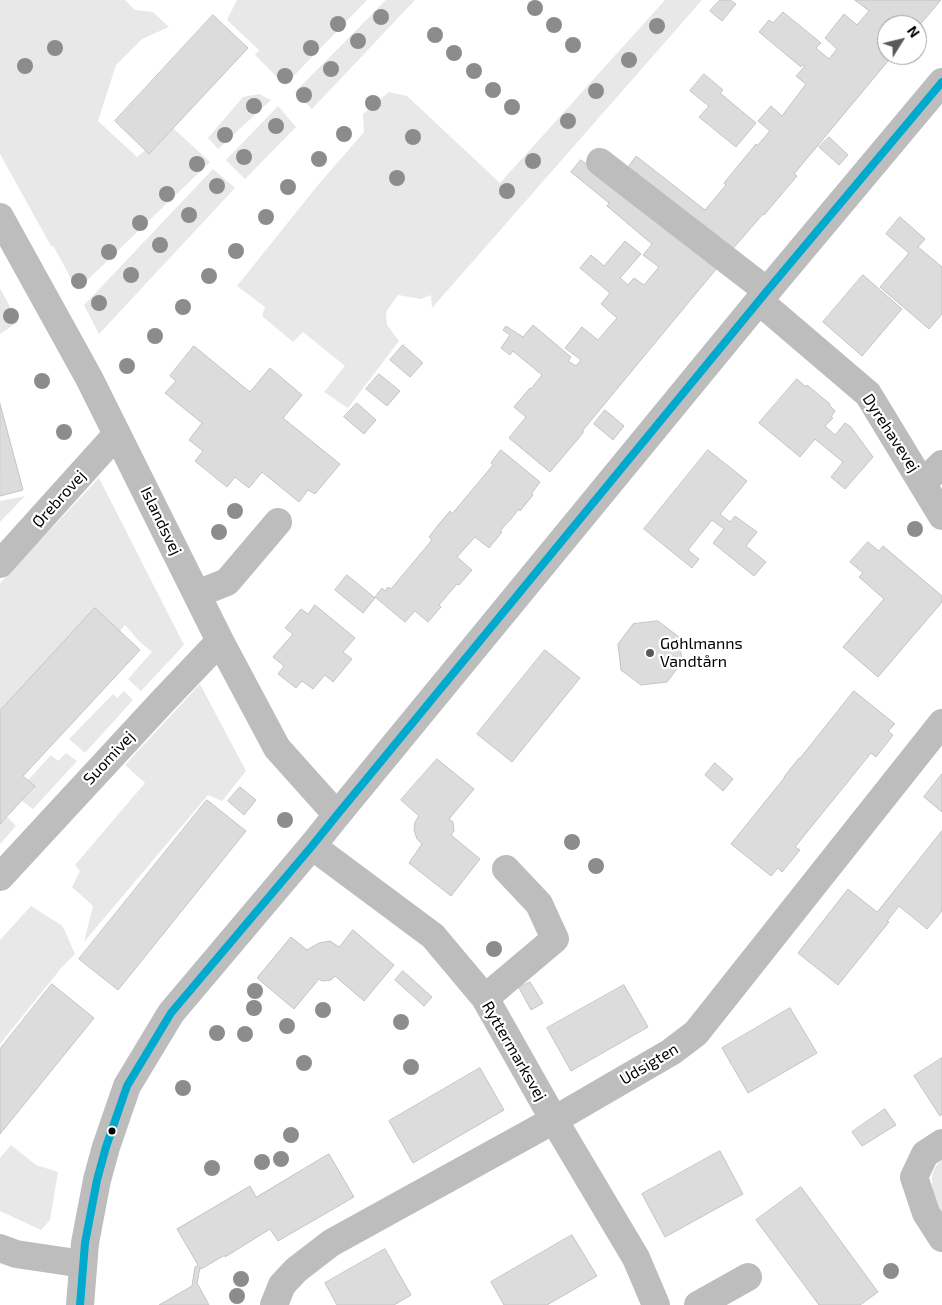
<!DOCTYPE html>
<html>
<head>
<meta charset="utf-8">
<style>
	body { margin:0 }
	#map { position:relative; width:942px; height:1305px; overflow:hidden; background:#fff; font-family:"Exo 2",sans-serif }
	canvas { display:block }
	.north { position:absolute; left:877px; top:15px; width:50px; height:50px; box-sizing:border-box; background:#fff; border:1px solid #999; border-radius:50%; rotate:54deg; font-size:14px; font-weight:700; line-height:20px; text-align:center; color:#000 }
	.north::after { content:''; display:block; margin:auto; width:18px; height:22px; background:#595959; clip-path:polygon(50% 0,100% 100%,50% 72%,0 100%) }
</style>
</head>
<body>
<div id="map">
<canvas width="942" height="1305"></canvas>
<div class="north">N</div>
</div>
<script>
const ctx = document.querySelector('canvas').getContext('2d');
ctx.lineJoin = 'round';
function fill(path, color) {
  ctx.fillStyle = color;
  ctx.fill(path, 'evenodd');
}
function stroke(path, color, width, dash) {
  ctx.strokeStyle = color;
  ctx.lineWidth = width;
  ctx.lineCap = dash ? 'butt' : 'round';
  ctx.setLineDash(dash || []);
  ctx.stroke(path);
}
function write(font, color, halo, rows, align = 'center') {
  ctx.font = font + ' "Exo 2",sans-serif';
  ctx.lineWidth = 4.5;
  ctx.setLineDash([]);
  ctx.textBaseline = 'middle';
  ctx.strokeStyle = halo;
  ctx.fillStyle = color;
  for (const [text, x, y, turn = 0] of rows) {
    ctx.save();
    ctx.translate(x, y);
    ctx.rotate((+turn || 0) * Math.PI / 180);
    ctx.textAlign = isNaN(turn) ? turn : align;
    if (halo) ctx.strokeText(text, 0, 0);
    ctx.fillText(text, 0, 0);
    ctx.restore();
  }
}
const green = new Path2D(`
	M0 0H125L135 10 153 12 169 27 142 39 116 65 98 121 137 157 145 150 149 154 173 128 210 162 77 290 54 247 51 246 0 154Z
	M237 0H367L285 85 255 55 259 50 227 20Z
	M386 0H415L312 109 295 92Z
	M665 0H702L432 308 431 295 421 299 398 295 386 312 387 325 399 341 348 408 324 392 345 366 303 332 293 342 262 316 265 307 237 286 318 185 364 132 363 114 389 92 407 96 500 183Z
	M259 94 271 100 218 149 208 138 243 97Z
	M278 106 296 127 245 179 226 160Z
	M213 169 235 188 99 334 84 305Z
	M0 288 18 322 0 334Z
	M99 478 184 645 141 691 128 679 152 652 139 641 125 625 120 631 0 711V583Z
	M25 496 0 522V501Z
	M200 684 246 771 222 801 208 795 84 942 93 906 72 887 80 871 75 865 145 783 125 765Z
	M124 691 133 700 85 753 69 739 113 694 117 698Z
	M66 753 77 761 33 809 22 801 35 786 28 780 51 755 58 761Z
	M7 817 16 826 0 844V824Z
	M31 906 61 925 64 929 75 954 62 967 0 1044V940Z
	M11 1145 36 1165 58 1172 50 1220 41 1230 0 1211V1158Z
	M942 1160V1213C933 1198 925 1172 942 1160Z`);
const building = new Path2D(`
	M720 0H730L736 4 722 21 710 11Z
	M855 0H941L917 28V25H887V55H893L794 174 797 176 764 215 763 214 730 252 626 170 636 156 705 210 726 185 724 183 756 144 757 146 770 131 758 121 771 106 782 116 806 84 796 76 805 66 803 65 801 67 759 32 769 20 773 23 783 12 821 43 816 48 829 59 837 49 825 38 844 14 857 25 869 11Z
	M213 15 248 48 149 154 115 121Z
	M704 74 723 90 720 93 756 123 736 147 699 117 709 106 690 91Z
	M829 137 848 155 839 165 819 147Z
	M581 160 717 268 583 430V433L550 472 509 438 526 417 514 407 530 388 531 389 542 375 513 351 510 355 501 348 510 335 503 330 506 326 523 337 533 325 571 357 568 361 576 366 581 360 565 348 582 327 598 340 617 318 601 304 610 293 580 268 591 255 604 266 625 241 641 254 620 278 628 285 634 278 644 285 659 267 643 255 652 244 607 206 609 203 571 172Z
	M900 217 925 239 918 247 942 267V314L929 329 880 287 909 253 886 234Z
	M863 275 902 309 862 356 823 322Z
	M403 345 423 363 410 377 390 360Z
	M194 346 250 392 270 368 302 395 283 418 340 464 315 494 308 490 299 502 262 472 249 488 235 477 227 487 195 461 203 451 189 440 202 423 165 393 176 381 170 376Z
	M379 374 400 391 387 406 366 389Z
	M797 379 806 387 807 385 830 404 829 405 835 411 831 417 833 418 825 426 835 435 845 423 851 427 873 457 845 489 831 477 843 462 815 439 800 457 759 423Z
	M357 403 376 420 364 434 344 417Z
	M0 404 23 490 0 496Z
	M605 410 624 426 613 440 594 424Z
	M501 450 540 482 532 493 533 495 520 511 519 509 510 520 500 531 502 532 489 548 475 537 457 557 472 570 459 585 457 584 439 605 441 607 428 622 415 611 405 622 375 597 382 588 385 591 388 587 391 589 432 540 429 537 439 524 450 511 452 514 493 465 491 463Z
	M708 450 747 481 720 514 730 522 735 516 757 532 746 546 766 562 754 576 713 543 724 529 712 520 688 550 699 559 692 568 644 529Z
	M868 542 879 551 883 546 942 596V602L878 677 843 647 884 599 859 577 863 573 850 562Z
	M347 575 375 598 363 613 335 590Z
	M315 605 355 638 343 652 352 659 333 682 325 675 313 689 302 681 296 688 278 674 284 666 273 657 293 634 285 628 301 609 308 614Z
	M95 608 140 650 23 776 35 786 0 824V711Z
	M658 621 679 637 682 662 667 682 641 685 621 670 618 644 633 624Z
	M545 650 580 678 512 762 477 734Z
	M854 691 895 724 888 731 893 735 876 757 871 753 795 847 800 850 782 872 778 868 771 876 731 844 785 777H784L799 758H800Z
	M437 759 474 789 449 819 453 822 454 831 451 835 480 859 451 896 409 863 422 844 417 839 414 830 415 822 419 816 401 800Z
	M715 763 733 779 723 791 705 775Z
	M942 774V812L924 797Z
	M240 787 256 800 244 815 228 801Z
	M207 800 246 831 118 990 79 959Z
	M942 831V911L927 929 899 906 887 921 889 922 838 985 798 953 848 889 877 912Z
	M353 930 394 965 364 1001 335 976 331 980 322 981 319 979 294 1009 257 978 291 937 307 950 319 943 330 941 339 947Z
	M403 971 432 997 424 1006 395 980Z
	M530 982 543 1003 531 1010 519 988Z
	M52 984 94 1018 0 1134V1049Z
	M624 985 648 1027 571 1071 547 1028Z
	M790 1008 817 1053 748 1093 722 1048Z
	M942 1058V1114L940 1116 914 1076Z
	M480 1068 504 1110 413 1163 389 1121Z
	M885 1109 896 1125 862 1146 852 1132Z
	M720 1151 743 1194 665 1237 642 1194Z
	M329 1154 354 1197 278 1241 270 1229 225 1257V1255L201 1269 200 1267 197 1283 209 1305H159L192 1286 195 1267 198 1265 177 1229 250 1186 256 1197Z
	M801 1187 878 1292 860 1305H819L756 1220Z
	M572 1235 597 1276 547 1305H504L491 1282Z
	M385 1249 411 1295 394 1305H337L325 1283Z`);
const minor = new Path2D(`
	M600 162 767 291
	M0 217 89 378 220 641 277 748 337 815
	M759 301 868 394 942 516
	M923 483 942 464
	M0 564 117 434
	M197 594 227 582 278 522
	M312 846 433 936 485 998 554 1120 636 1258 656 1305
	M0 877 161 703 220 641
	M485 998 555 939 539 904 506 869
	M942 1143 925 1154 914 1177 926 1213 942 1238
	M0 1248 16 1254 83 1264
	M80 1305 85 1243 97 1180 106 1147 127 1086 171 1013 312 846 337 815 767 291 942 82
	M274 1305 282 1285 296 1270 331 1243 554 1120 671 1052 696 1033 942 723
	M698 1305 748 1277`);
const bus1 = new Path2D(`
	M80 1305 85 1243 97 1180 106 1147 127 1086 171 1013 312 846 337 815 767 291 942 82`);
const trees = [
	[535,8],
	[381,17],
	[338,24],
	[554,25],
	[657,26],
	[435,35],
	[358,41],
	[573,45],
	[55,48],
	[311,48],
	[454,53],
	[629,60],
	[25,66],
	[331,69],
	[474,71],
	[285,76],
	[493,90],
	[596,91],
	[304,95],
	[373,103],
	[254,106],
	[512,107],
	[568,121],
	[276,126],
	[344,134],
	[225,135],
	[413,137],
	[244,157],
	[319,159],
	[533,161],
	[197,164],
	[397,178],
	[217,186],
	[288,187],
	[507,191],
	[167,194],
	[189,215],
	[266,217],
	[140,223],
	[160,245],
	[236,251],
	[109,252],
	[131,275],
	[209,276],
	[79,281],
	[99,303],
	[183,307],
	[11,316],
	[155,336],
	[127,366],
	[42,381],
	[64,432],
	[235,511],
	[915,529],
	[219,532],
	[285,820],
	[572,842],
	[596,866],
	[494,949],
	[255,991],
	[254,1008],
	[323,1010],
	[401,1022],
	[287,1026],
	[217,1033],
	[245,1034],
	[304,1063],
	[411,1067],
	[183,1088],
	[291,1135],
	[281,1159],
	[262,1162],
	[212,1168],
	[891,1271],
	[241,1279],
	[237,1296]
];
const markers = [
	[650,653,5,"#595959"],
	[112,1131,4.5,"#000"]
];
const streetNames = [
	["Dyrehavevej",891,433,57],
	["Ørebrovej",59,499,-48],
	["Islandsvej",161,521,64],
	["Suomivej",109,758,-47],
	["Ryttermarksvej",514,1051,60],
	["Udsigten",649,1064,-31]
];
const poiNames = [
	["Gøhlmanns",660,644],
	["Vandtårn",660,662]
];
fill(green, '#e8e8e8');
fill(building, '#dcdcdc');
stroke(building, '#c4c4c4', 1);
stroke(minor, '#bdbdbd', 28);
stroke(bus1, '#00a9ce', 8);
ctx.fillStyle = '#8c8c8c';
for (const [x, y] of trees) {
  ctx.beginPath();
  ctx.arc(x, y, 8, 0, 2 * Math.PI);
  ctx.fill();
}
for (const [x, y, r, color] of markers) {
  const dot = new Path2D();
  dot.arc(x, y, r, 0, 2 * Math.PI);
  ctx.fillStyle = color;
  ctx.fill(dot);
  stroke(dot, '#fff', 2);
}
write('16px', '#000', '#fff', streetNames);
write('16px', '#000', '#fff', poiNames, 'left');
</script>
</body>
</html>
